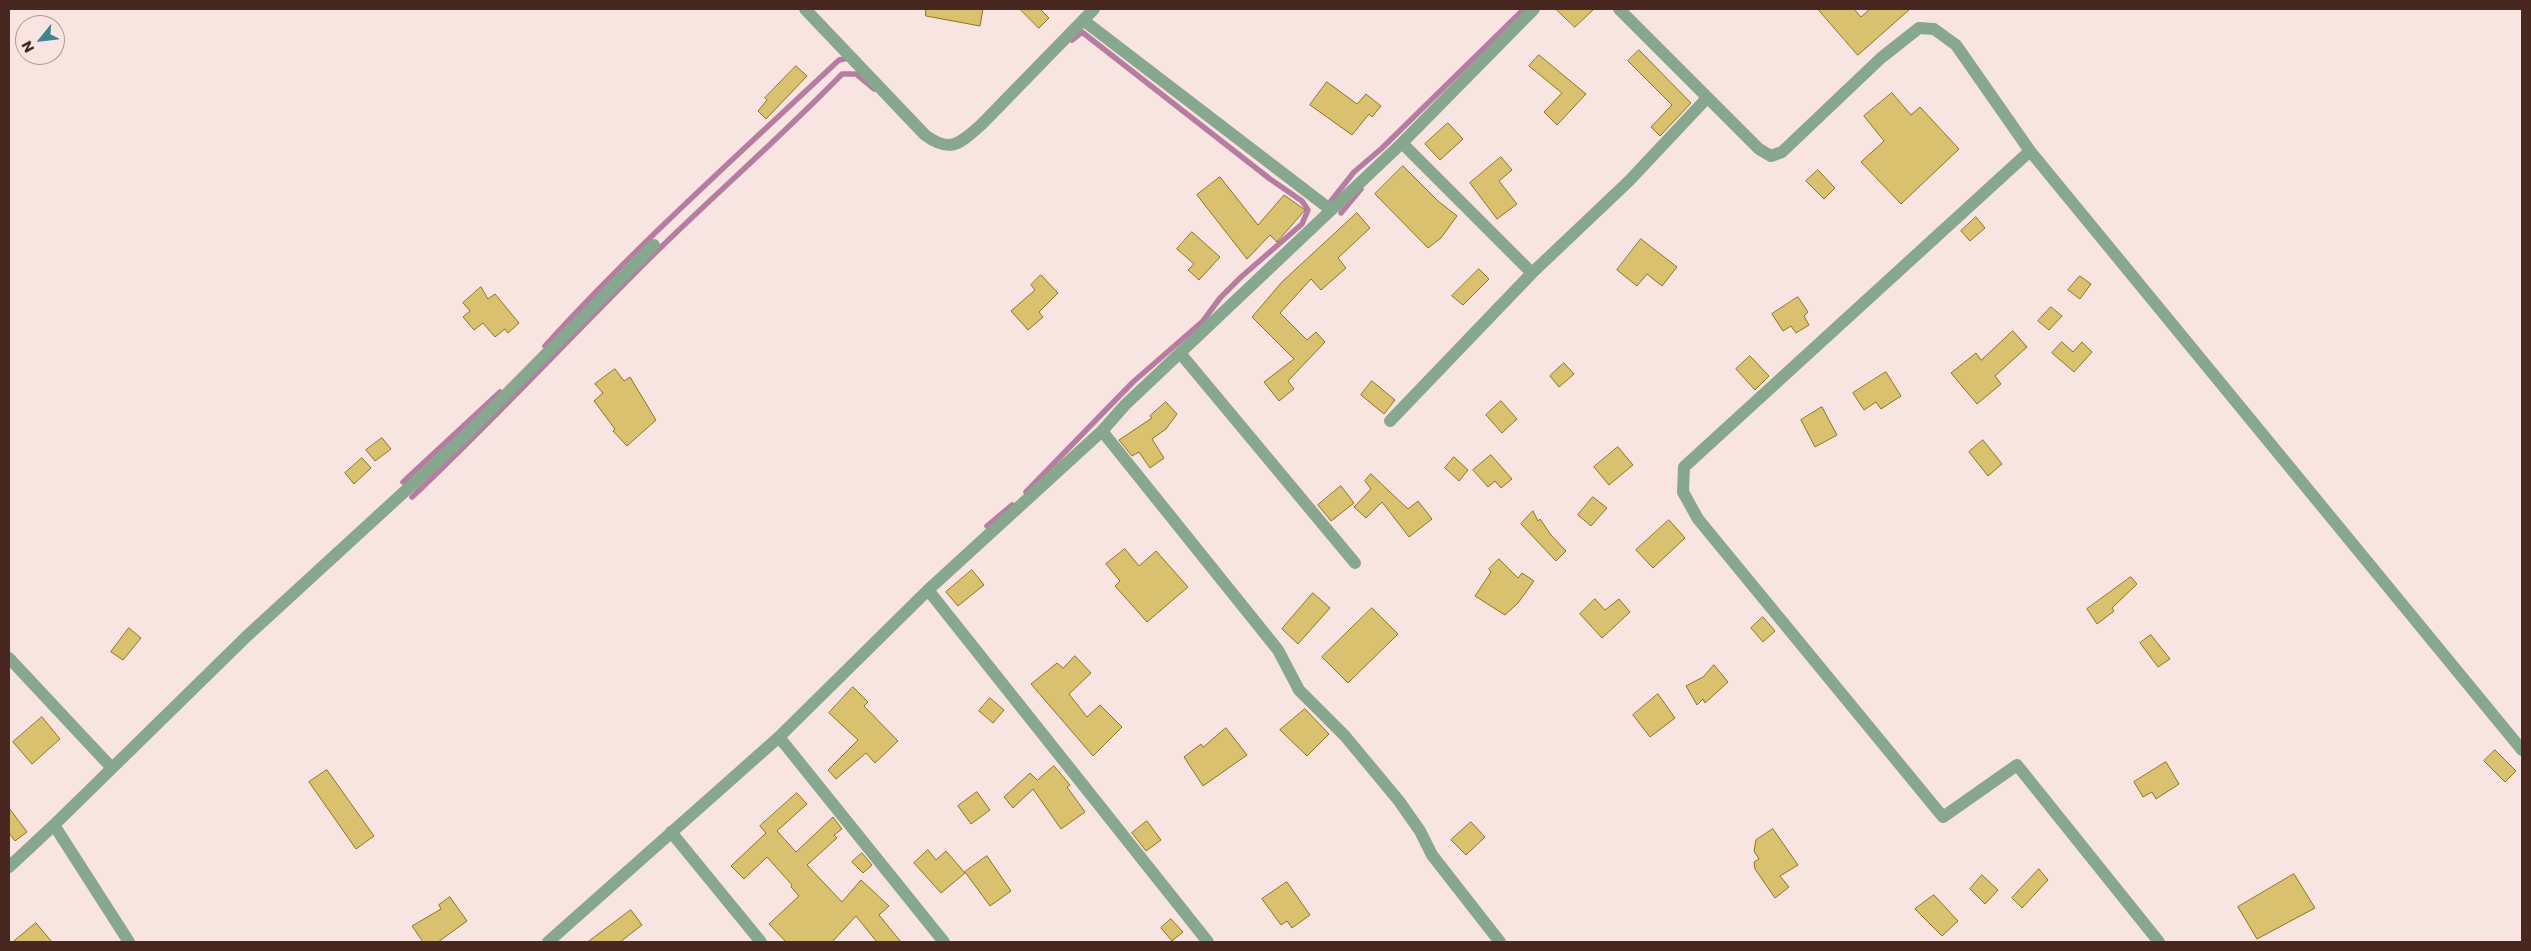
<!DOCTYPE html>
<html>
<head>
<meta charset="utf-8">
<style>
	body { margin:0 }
	#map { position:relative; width:2531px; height:951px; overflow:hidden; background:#f8e5e1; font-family:Poppins,sans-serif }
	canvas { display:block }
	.frame { position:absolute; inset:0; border:10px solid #482720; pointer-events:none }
	.north { position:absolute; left:15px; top:15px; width:50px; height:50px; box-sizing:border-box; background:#f8e5e1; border:1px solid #b29994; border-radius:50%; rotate:241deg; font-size:14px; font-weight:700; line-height:20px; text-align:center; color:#482720 }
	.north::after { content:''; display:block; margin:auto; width:18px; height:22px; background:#3f8492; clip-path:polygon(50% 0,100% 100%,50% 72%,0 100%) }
</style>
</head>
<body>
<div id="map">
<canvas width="2531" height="951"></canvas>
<div class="frame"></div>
<div class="north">N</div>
</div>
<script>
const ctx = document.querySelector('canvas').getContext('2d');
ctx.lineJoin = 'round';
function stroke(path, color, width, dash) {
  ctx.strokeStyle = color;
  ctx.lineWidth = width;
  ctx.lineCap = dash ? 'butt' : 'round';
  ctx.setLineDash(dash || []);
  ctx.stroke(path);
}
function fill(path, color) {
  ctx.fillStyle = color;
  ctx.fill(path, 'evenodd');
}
const stream = new Path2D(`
	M1331 201 1354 172 1381 149 1524 9
	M1341 213 1361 189
	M545 346C637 245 740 153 839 60L849 58
	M403 482 500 392
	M1026 492 1133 382 1203 321 1220 298 1241 277 1302 224 1308 210 1302 201 1270 179 1082 32 1072 40
	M412 497C495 419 572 335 653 255 715 194 781 137 842 74H856L874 89
	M987 526 1012 505`);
const building = new Path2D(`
	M926 9H983L980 26 926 16Z
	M1020 9H1040L1049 18 1039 28Z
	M1556 9H1594L1575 27Z
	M1818 9H1854L1861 17 1870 9H1910L1858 55Z
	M1639 50 1691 103 1660 136 1651 127 1672 105 1628 61Z
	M1539 55 1586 94 1557 125 1544 112 1562 93 1529 66Z
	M796 66 807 76 766 119 758 111 767 100 765 98Z
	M1327 82 1357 104 1366 94 1381 106 1372 117 1369 114 1352 135 1310 105Z
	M1892 93 1911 115 1920 107 1959 149 1901 204 1861 162 1884 141 1864 116Z
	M1448 123 1463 139 1440 160 1425 144Z
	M1501 157 1512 170 1499 181 1517 204 1497 219 1470 183Z
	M1403 166 1438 201 1457 216 1441 238 1428 248 1375 194Z
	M1818 170 1835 188 1824 199 1806 181Z
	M1220 177 1258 225 1284 195 1305 210 1277 242 1270 235 1247 259 1197 195Z
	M1357 213 1370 228 1338 258 1346 268 1321 290 1311 279 1280 313 1307 340 1316 332 1325 342 1288 381 1294 389 1279 401 1264 382 1294 359 1252 317 1282 282Z
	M1976 217 1985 228 1970 241 1961 231Z
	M1192 232 1220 257 1199 280 1188 270 1194 264 1177 249Z
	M1641 239 1677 267 1662 286 1647 274 1637 286 1617 270Z
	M1479 269 1489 279 1463 305 1452 296Z
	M1041 275 1058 293 1039 312 1043 317 1028 330 1011 311 1035 290 1031 285Z
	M2080 276 2091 284 2080 299 2068 290Z
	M481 287 488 299 495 294 519 323 508 333 505 329 495 337 483 323 474 330 463 317 470 311 463 303Z
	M1798 297 1808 312 1804 316 1809 325 1796 333 1791 326 1783 331 1772 314Z
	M2051 307 2062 316 2049 330 2038 321Z
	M2013 331 2027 347 1995 376 2001 384 1977 404 1951 373 1976 353 1981 360Z
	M2062 342 2073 352 2082 342 2092 352 2074 372 2052 353Z
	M1750 356 1769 376 1755 390 1736 369Z
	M1564 363 1574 374 1559 387 1550 376Z
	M615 369 624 381 630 377 656 420 627 446 613 431 615 429 594 401 603 393 595 384Z
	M1886 372 1901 396 1881 409 1876 402 1864 410 1853 393Z
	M1372 381 1395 400 1384 414 1361 395Z
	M1501 401 1517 419 1502 433 1486 415Z
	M1166 402 1177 414 1166 429 1152 439 1164 458 1150 468 1139 452 1132 456 1119 440 1152 418 1150 416Z
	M1822 407 1837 435 1815 447 1801 420Z
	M382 438 391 449 375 461 366 450Z
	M1983 440 2002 464 1988 476 1969 452Z
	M1618 447 1633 465 1609 485 1594 467Z
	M1491 455 1512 479 1501 488 1495 481 1488 487 1473 470Z
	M1454 457 1468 470 1459 481 1445 468Z
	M362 458 371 468 354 484 345 473Z
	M1371 474 1408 509 1418 501 1432 519 1409 537 1382 502 1366 518 1354 507 1371 489 1365 481Z
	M1341 486 1354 503 1331 521 1318 505Z
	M1593 497 1607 508 1591 526 1578 515Z
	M1533 511 1538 521 1540 519 1551 535 1566 551 1556 561 1521 524Z
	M1669 520 1685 538 1653 568 1636 550Z
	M1125 549 1139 566 1156 551 1188 587 1147 622 1115 586 1120 581 1106 564Z
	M1499 559 1518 578 1522 573 1534 581 1518 603 1505 615 1475 596 1491 572 1489 569Z
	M972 570 984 585 958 606 946 592Z
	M2131 577 2137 584 2112 608 2114 611 2097 624 2087 609Z
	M1313 593 1330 608 1298 644 1282 629Z
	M1595 599 1605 610 1619 599 1630 612 1602 638 1580 614Z
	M1372 608 1398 634 1348 683 1322 657Z
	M1763 617 1775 631 1763 642 1751 628Z
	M129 628 141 638 123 660 111 652Z
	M2151 635 2170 659 2158 667 2140 643Z
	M1075 656 1091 673 1069 694 1087 717 1100 705 1122 727 1093 756 1031 684 1057 663 1063 668Z
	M1714 665 1728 682 1705 703 1703 699 1697 705 1686 686 1703 677Z
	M853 687 868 702 864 706 898 741 875 763 866 753 836 779 828 770 858 740 829 713Z
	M1658 694 1675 718 1650 737 1633 715Z
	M990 698 1004 710 993 723 979 711Z
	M1305 709 1329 734 1307 756 1280 730Z
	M42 717 60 739 32 764 13 742Z
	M1226 728 1247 755 1203 786 1184 757 1201 744 1203 747Z
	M2495 750 2516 771 2505 782 2484 761Z
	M2166 762 2179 784 2156 799 2152 792 2143 797 2134 782Z
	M1054 766 1070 785 1067 787 1085 812 1061 829 1033 789 1013 808 1004 797 1030 773 1037 780Z
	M327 770 374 836 356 849 309 782Z
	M977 792 990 810 971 824 958 806Z
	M797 793 807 804 777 831 796 852 833 817 842 829 834 835 837 838 807 865 842 902 861 880 889 906 879 915 901 942H877L856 916 832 942H786L769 924 799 896 791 887 792 885 767 857 744 879 731 866 766 833 760 826Z
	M9 808 27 832 15 841 9 833Z
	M1147 821 1161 840 1146 851 1132 833Z
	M1471 822 1485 837 1466 855 1451 840Z
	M1773 829 1798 865 1780 876 1789 887 1775 898 1755 869 1754 862 1759 859 1754 851 1756 840Z
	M928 850 936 860 946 851 965 873 941 893 914 863Z
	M862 853 872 865 863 873 852 862Z
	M987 856 1011 891 990 906 965 872Z
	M2039 869 2048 880 2022 908 2012 898Z
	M2294 874 2315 908 2257 939 2238 907Z
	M1982 875 1998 890 1985 904 1970 889Z
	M1287 882 1310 915 1292 928 1287 921 1281 925 1262 899Z
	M1934 895 1958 921 1942 936 1915 909Z
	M450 897 467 921 438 942H423L412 926 441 909 439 905Z
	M631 910 642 925 620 942H588Z
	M1171 919 1183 932 1172 941 1161 928Z
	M36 923 52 942H13Z`);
const minor = new Path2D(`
	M805 9 925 135C951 154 960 143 981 125L1094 9
	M1619 9 1759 149 1771 156 1782 152 1881 58 1919 28 1934 29 1956 45 2030 151 2522 750
	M1083 20 1331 210
	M1402 143 1532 273
	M2030 151 1684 467 1683 492 1698 519 1943 817 2017 765 2159 942
	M1180 353 1355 563
	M1390 421 1532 273 1629 181 1707 98
	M1102 431 1278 650 1299 690 1345 736 1399 801 1420 831 1432 855 1500 942
	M928 590 1208 942
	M9 658 111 767
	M779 737 944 942
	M54 825 129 942
	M671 832 761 942
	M9 867 54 825 247 636 464 437 654 245
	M548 942 779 737 928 590 1102 431 1125 405 1402 143 1534 9`);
stroke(stream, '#b77ca2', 5.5);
fill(building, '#dac16f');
stroke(building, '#8c741c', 1);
stroke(minor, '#87a78f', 12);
</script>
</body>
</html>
